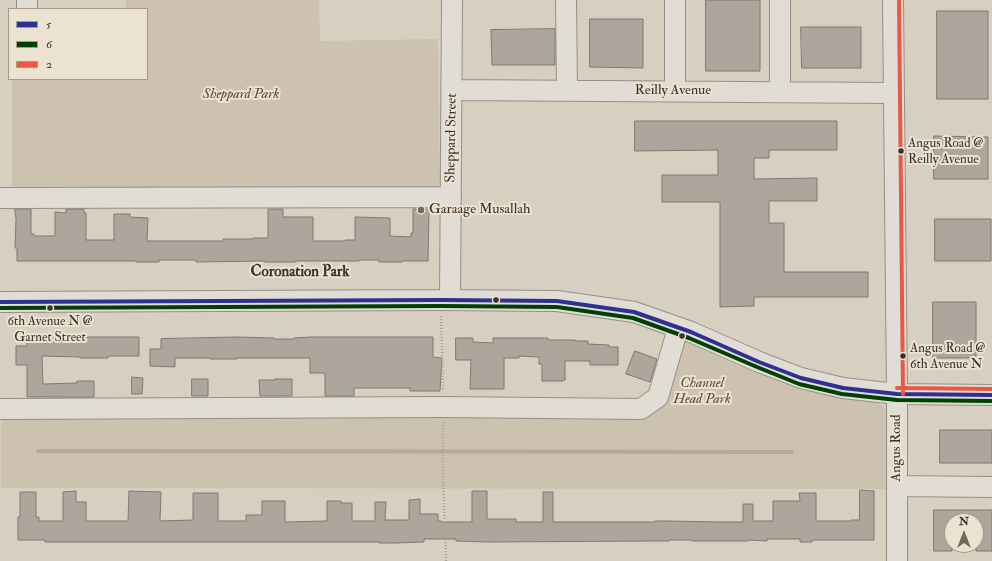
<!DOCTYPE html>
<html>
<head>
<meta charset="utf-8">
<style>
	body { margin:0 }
	#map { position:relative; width:992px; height:561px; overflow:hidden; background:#d7d0c1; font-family:"IM FELL Double Pica",serif }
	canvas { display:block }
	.legend { position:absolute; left:8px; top:8px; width:140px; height:72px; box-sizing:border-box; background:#ebe2d1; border:1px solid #a69a8d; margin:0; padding:5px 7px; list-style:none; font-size:12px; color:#3e2f28 }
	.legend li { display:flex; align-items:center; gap:8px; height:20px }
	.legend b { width:20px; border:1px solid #a69a8d }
	.north { position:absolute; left:944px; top:513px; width:40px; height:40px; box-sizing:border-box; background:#ebe2d1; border:1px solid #a69a8d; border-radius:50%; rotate:0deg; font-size:11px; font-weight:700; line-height:16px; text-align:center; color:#3e2f28 }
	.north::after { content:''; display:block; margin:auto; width:14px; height:18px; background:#74675e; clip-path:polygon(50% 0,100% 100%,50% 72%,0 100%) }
</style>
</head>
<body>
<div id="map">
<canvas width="992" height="561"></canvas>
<ul class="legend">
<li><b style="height:5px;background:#2e3092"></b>5</li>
<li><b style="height:5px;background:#004000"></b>6</li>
<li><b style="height:5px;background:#ec5643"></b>2</li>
</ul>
<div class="north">N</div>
</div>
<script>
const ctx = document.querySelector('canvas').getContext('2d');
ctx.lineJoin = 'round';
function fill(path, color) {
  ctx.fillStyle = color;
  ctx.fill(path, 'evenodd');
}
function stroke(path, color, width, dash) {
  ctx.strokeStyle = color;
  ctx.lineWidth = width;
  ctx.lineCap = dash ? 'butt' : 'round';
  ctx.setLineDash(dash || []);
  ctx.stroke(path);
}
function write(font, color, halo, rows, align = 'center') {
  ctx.font = font + ' "IM FELL Double Pica",serif';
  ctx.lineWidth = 4;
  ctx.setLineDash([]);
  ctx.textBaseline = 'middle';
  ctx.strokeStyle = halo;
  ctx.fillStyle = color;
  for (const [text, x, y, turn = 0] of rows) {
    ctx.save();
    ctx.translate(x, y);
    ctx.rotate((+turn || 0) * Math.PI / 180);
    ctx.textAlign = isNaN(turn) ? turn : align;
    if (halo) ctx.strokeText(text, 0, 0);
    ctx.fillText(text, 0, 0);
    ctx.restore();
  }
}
const green = new Path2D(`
	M126 0H319L320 41 438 39 440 190 12 191V79H147V9H126Z
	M676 334 727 361 784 384 836 396 876 402 884 407 888 417V489L1 488V409H641L658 397Z`);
const stream = new Path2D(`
	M38 451 792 452`);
const building = new Path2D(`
	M706 0H760V71H706Z
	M937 11H988V99H937Z
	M590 19H643V68L590 67Z
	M801 27H861V68H802Z
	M555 29V65H492L491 30Z
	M635 121H837V150H769V158H754V179L817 178V201H769V223H784V272H868V297H754V306L720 307V202H662V175H718V150L635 151Z
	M934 136 988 137V179H934Z
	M15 209H31V234H34V236H55V212L66 213V209H84V213H86V240H114V214H130V217L148 218 147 241H223V239H253V238H268V209H283V217H313V241H345V240H355V217L390 218V236L411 237V233H413V209H429L428 261H402V262H379V260H359V261H295V262H265V261L196 262V260H159V262H136V261H17V248H15L16 219Z
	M935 219H991V261H935Z
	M933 302H976V358H933Z
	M44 337H139V356H108V358H80V357L42 356 43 384 77 383V381H94V397H27V365H16V346H27V339L44 338Z
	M237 337 274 338V339H294V338L310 337H433V357L442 358 440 391H410V388H354V396H325V373H310V358H237V359H210V358H175V367L150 366V349H161V339Z
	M456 338H473V342L493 343V338H548V340H575V341H588V344L609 345V347H618V365H590V361H565V380H563V381H542V364H539V357L519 356V358H504V389H470L471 360H456Z
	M635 351 657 359 650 382 626 374Z
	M132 377 143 378 142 394H132Z
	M192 379H208V396H192Z
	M275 379H292V396H260L259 380H275Z
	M940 430H992V463H940Z
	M860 490 874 491V540H812V542H800V539H767V541L748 540V541H692V540H669V541H652L488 542 456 541V539H424V542L396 543H379V542H45V540H18V517H20V492H36V517H39V521H63V492L76 491V502H86V521H128L129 491 161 492 160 521 193 520V493H218V521H246V515H262V501H285V522L327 521V501H341V503H352V521H375V502H386L385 520H409V500L420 499V514H438V521H441V522H472V491H487V519H516V522H543V492H553V522H655V521H667L721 522H743V504H753V521H773V501H800L799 493H816V521H851V520H859Z
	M934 510H992V551H976V521H952V551H934Z`);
const path = new Path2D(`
	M441 316 443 391
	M443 422V475L446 561`);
const minor = new Path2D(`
	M27 0V9
	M566 0 567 91
	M675 0V91
	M780 0V92
	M893 0 897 394V561
	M452 90 893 93
	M0 198 451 197
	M450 300 452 0
	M0 302 441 300 557 301 634 312 691 332 759 362 801 378 843 388 897 394 992 395
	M0 409 443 407 641 409 658 397 678 328
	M897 486 992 487`);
const bus1 = new Path2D(`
	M0 302 441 300 557 301 634 312 691 332 759 362 801 378 843 388 897 394 992 395`);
const bus2 = new Path2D(`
	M0 308 441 306 557 307 633 318 689 338 757 367 799 384 842 394 897 400 992 401`);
const bus3 = new Path2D(`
	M899 0 903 394
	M897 388 992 389`);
const markers = [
	[901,151,3.5,"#3e2f28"],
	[421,210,4,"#74675e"],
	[496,300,3.5,"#3e2f28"],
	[50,308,3.5,"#3e2f28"],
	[682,336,3.5,"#3e2f28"],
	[903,356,3.5,"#3e2f28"]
];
const busNames = [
	["Angus Road @",908,144],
	["Reilly Avenue",908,160],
	["6th Avenue N @",50,322,"center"],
	["Garnet Street",50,338,"center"],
	["Angus Road @",910,349],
	["6th Avenue N",910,365]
];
const streetNames = [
	["Reilly Avenue",673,91],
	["Sheppard Street",452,138,-89],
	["Angus Road",897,448,-90]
];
const parkNames = [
	["Sheppard Park",241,95],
	["Channel",702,384],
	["Head Park",702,400]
];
const poiNames = [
	["Garaage Musallah",429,210]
];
const neighbourhoodNames = [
	["Coronation Park",300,273]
];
fill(green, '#cdc2af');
stroke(stream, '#b7ab98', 4);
fill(building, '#aca69c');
stroke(building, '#7f7971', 1);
stroke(minor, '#948f85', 22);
stroke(path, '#a7a29c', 2.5, [1, 2]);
stroke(minor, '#e1ddd5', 20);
stroke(bus1, '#2e3092', 4);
stroke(bus2, '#004000', 4);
stroke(bus3, '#ec5643', 4);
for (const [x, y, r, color] of markers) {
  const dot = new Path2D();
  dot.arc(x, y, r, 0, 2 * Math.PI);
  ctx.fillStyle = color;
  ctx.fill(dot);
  stroke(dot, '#ebe2d1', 1.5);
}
write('13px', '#3e2f28', '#ebe2d1', busNames, 'left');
write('14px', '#3e2f28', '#ebe2d1', streetNames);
write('italic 14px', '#594a40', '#ebe2d1', parkNames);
write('14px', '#3e2f28', '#ebe2d1', poiNames, 'left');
write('bold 15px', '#3e2f28', '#ebe2d1', neighbourhoodNames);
</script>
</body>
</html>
